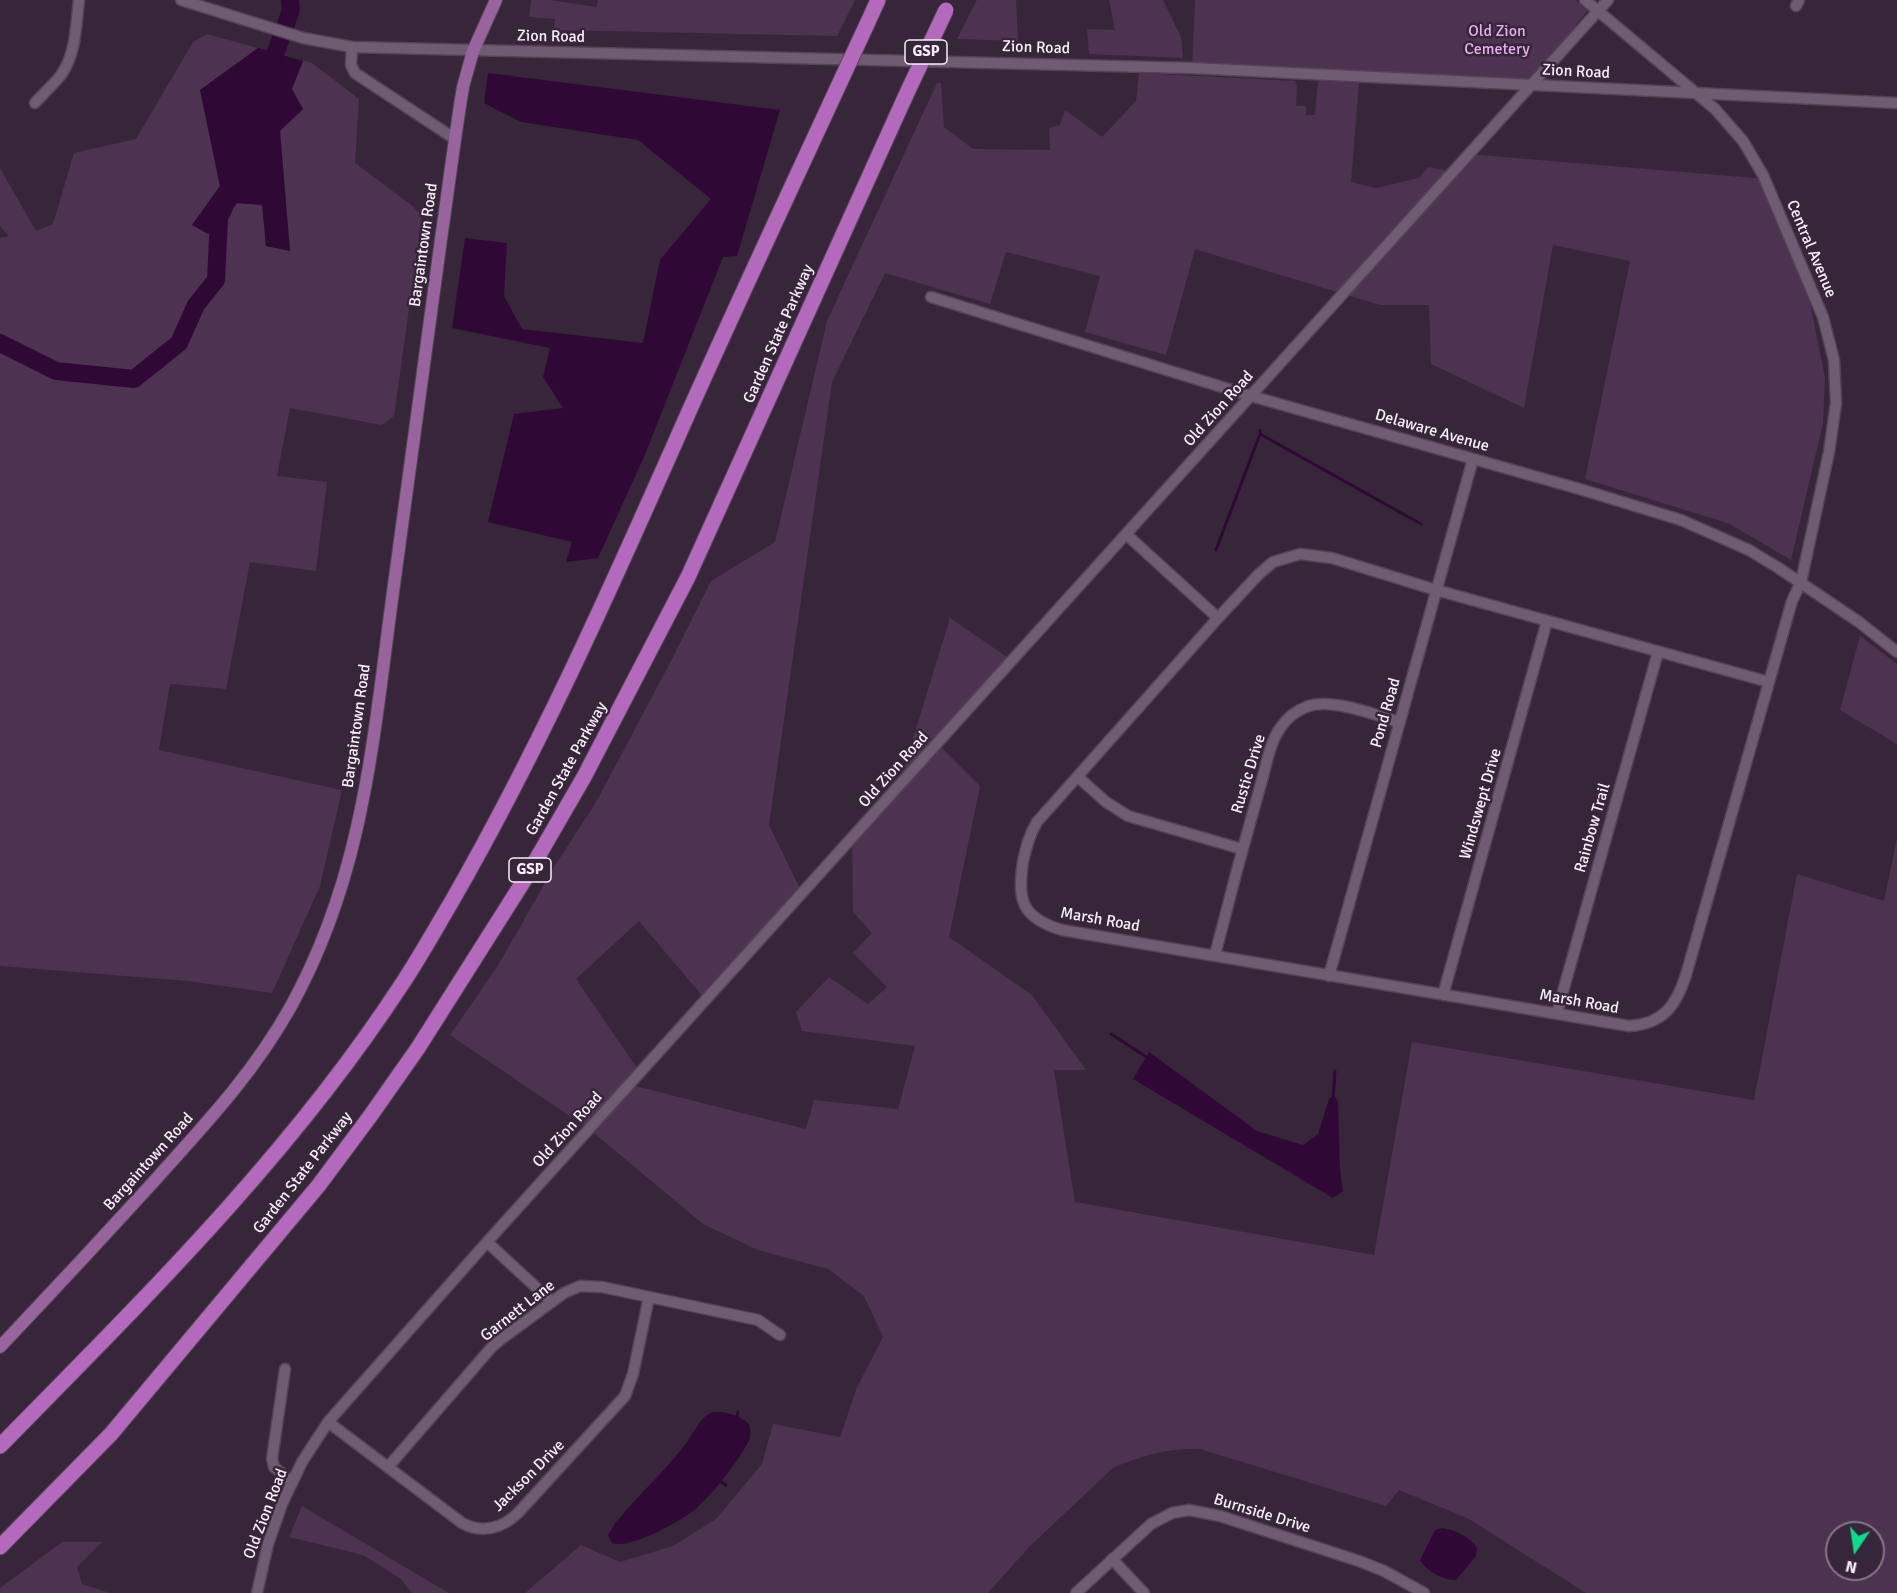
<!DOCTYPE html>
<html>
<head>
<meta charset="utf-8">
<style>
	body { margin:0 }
	#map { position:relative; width:1897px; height:1593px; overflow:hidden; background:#372639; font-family:Signika,sans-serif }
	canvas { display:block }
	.north { position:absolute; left:1825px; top:1521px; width:60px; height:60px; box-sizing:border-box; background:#372639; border:2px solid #857687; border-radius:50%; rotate:193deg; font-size:16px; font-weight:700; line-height:24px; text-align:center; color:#faeefb }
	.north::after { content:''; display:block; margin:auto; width:21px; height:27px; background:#0fd98a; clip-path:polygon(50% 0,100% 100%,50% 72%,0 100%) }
</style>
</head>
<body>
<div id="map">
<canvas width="1897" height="1593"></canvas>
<div class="north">N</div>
</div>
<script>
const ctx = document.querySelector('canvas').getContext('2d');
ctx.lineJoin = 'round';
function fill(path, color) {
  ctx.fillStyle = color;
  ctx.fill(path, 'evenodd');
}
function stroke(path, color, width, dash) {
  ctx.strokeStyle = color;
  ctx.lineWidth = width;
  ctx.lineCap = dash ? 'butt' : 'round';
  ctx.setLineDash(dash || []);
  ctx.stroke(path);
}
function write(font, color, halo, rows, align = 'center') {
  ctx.font = font + ' Signika,sans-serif';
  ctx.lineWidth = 5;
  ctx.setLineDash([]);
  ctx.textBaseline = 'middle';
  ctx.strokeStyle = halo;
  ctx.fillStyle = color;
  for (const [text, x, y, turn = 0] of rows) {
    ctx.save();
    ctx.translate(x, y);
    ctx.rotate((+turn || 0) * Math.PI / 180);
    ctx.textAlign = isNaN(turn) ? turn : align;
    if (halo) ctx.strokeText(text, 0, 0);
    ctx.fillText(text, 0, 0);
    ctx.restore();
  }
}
const green = new Path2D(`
	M531 0H549L597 7 598 0H855L837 36 554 30 555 19 529 17Z
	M977 0H1016L1018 41 957 39Z
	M1109 0H1163L1181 37 1183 58 1089 54 1087 29 1115 30Z
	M1195 0H1576L1587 11 1530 84 1192 68Z
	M207 34 258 48 200 90 220 186 193 224 208 234 237 203 263 205 266 246 290 251 280 131 303 109 291 89 303 61 312 63 359 99 355 163 410 204 422 216 394 416 382 425 290 408 277 476 327 482 316 571 250 562 226 689 170 684 159 750 342 790 320 886 272 993 188 981 0 966V238L9 236 0 226V168L36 231 53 224 74 153 136 139 193 42Z
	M1139 73 1295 81 1297 87 1296 106H1306V115H1315L1318 81 1359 83 1351 182 1376 188 1419 178 1428 167 1451 171 1467 154 1766 179 1803 267 1825 378 1823 423 1791 560 1730 524 1585 479 1630 261 1553 245 1524 408 1431 364 1429 305H1380L1195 249 1166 355 1085 332 1100 276 1006 252 990 304 885 273 832 382 769 825 801 891 704 998 639 921 576 979 639 1071 627 1084 806 1129 814 1100 898 1109 915 1046 802 1031 796 1012 829 977 868 1004 887 987 853 953 872 933 853 912 852 836 899 784 950 618 1010 659 936 742 980 786 949 937 1032 995 1086 1070H1054L1075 1202 1374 1255 1412 1042 1754 1100 1797 874 1884 901 1897 838V1593H1586L1469 1519 1399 1490 1386 1506 1200 1449C1169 1448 1142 1455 1113 1468L1030 1546 988 1593H525L581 1545 620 1562 673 1546 716 1519 762 1464 773 1424 840 1437 857 1387 883 1337 864 1296 828 1269 758 1250 703 1224 589 1129 450 1035 499 964 554 867 595 804 669 665 711 581 775 542 827 321 937 83H941L944 127 973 149 1050 150 1049 128 1060 125 1065 110 1102 137 1136 101ZM1837 1533H1873V1569H1837Z
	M1860 636 1897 664V744L1840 710Z
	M302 1506 447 1592 449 1593H412L401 1579 363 1555 289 1537Z
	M62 1542H102L77 1567 82 1584 110 1593H0V1588Z`);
const water = new Path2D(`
	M258 48 303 61 292 89 303 109 280 131 290 251 266 246 262 205 237 203 208 234 192 225 220 186 200 90Z
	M488 73 780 110 737 256 723 257 644 457 598 558 566 562 572 542 488 522 514 414 563 408 543 377 550 348 452 328 465 238 507 243 504 296 522 329 643 343 660 260 711 199 638 140 521 122 484 103Z
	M1149 1052 1257 1131 1303 1145 1318 1134 1329 1099 1333 1095 1338 1101 1340 1170 1343 1191 1333 1198 1133 1079Z
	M713 1412C725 1411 741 1416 749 1424 750 1429 751 1433 750 1438 743 1456 709 1499 693 1511 677 1523 631 1549 612 1543L608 1535 616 1522C639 1494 668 1469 689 1439 697 1428 700 1417 713 1412Z
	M1442 1528C1455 1530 1469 1536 1477 1548L1476 1556 1456 1580C1443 1581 1426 1570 1420 1560L1435 1530Z`);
const stream = new Path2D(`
	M1260 434 1421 524
	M1216 550 1260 434V430
	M1111 1034 1148 1058
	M1333 1099 1335 1071
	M737 1417 738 1412
	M720 1481 726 1485`);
const river = new Path2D(`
	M260 70 273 60 291 10 290 0
	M0 343 56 371 134 379 179 343 196 305 216 280 219 218 228 199`);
const minor = new Path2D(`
	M181 0 303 38 352 47 1191 68 1897 103
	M1585 0 1715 109 1743 141 1763 175 1823 317 1834 360 1836 403 1829 452 1801 582 1792 601 1686 975C1676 1006 1663 1024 1629 1026L1062 930C1022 918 1017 901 1023 862 1026 847 1029 835 1037 822L1218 618 1258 575 1273 562 1300 554 1332 558 1436 590 1769 682
	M1796 6 1799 0
	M352 47 351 65 355 73 455 139
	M35 103C43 94 53 85 61 75 76 54 76 25 79 0
	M931 297 1251 396 1583 490 1681 520 1749 550 1777 567 1859 622 1897 652
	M1127 535 1218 618
	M1078 777 1106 802 1128 816 1242 849
	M1215 955C1229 899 1244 843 1260 787 1266 768 1269 743 1281 727 1287 718 1296 711 1306 707 1332 697 1373 715 1400 722
	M1329 976 1473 459
	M1443 995 1547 621
	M1557 1013 1658 652
	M487 1242 552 1302
	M285 1369 272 1459 274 1467 292 1482
	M328 1422 462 1523C482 1534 503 1528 518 1513L625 1396 633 1374 649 1297
	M388 1467 491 1348 500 1340 564 1293 580 1286 602 1287 758 1320 780 1335
	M1112 1559 1144 1593
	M257 1593 268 1544 282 1504 302 1462 328 1422 487 1242 1608 0
	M1076 1593 1151 1524 1172 1513 1189 1510 1220 1516 1359 1561 1384 1571 1424 1593`);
const major = new Path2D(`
	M0 1347C53 1291 105 1235 157 1178 207 1122 252 1075 290 1008 364 875 373 739 393 592 409 472 425 352 442 232 449 184 455 135 463 87L473 51 496 0`);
const highway = new Path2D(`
	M868 22 878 0
	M0 1446C143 1300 290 1156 402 984 420 957 436 928 452 901 537 753 606 599 675 443 727 325 782 208 836 91
	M0 1547 111 1434 319 1185 371 1115 418 1048 525 879 584 777 688 577 906 95`);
const highwayBridge = new Path2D(`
	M836 91 868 22
	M906 95 946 10`);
const shields = [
	[926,52,42],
	[530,870,42]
];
const shieldNames = [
	["GSP",926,52],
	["GSP",530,870]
];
const parkNames = [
	["Old Zion",1497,32],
	["Cemetery",1497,50]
];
const streetNames = [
	["Zion Road",551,37,1],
	["Zion Road",1036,48,2],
	["Zion Road",1576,72,3],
	["Bargaintown Road",424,245,-82],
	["Central Avenue",1811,249,67],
	["Garden State Parkway",779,334,-66],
	["Old Zion Road",1219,409,-48],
	["Delaware Avenue",1432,431,16],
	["Pond Road",1386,713,-74],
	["Bargaintown Road",357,726,-82],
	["Garden State Parkway",567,769,-61],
	["Old Zion Road",894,770,-48],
	["Rustic Drive",1249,774,-73],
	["Windswept Drive",1481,804,-74],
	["Rainbow Trail",1593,828,-74],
	["Marsh Road",1100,920,10],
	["Marsh Road",1579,1002,10],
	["Old Zion Road",568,1130,-48],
	["Bargaintown Road",149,1162,-48],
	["Garden State Parkway",303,1173,-52],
	["Garnett Lane",518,1311,-38],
	["Jackson Drive",529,1476,-45],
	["Old Zion Road",266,1514,-69],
	["Burnside Drive",1262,1514,17]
];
fill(green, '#4e3252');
fill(water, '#300836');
stroke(stream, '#300836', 3);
stroke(river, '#300836', 18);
stroke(minor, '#534455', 13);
stroke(major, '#534455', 14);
stroke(highway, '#534455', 17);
stroke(minor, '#705c72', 10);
stroke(major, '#98649e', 12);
stroke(highway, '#b369bc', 15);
stroke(highwayBridge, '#534455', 17, []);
stroke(highwayBridge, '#b369bc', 15);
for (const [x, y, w] of shields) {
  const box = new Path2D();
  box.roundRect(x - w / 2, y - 12, w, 24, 4.5);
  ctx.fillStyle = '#372639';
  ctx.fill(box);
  stroke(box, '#faeefb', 1.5);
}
write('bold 15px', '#faeefb', null, shieldNames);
write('16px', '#ecacf4', '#372639', parkNames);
write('16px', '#faeefb', '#372639', streetNames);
</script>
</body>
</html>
